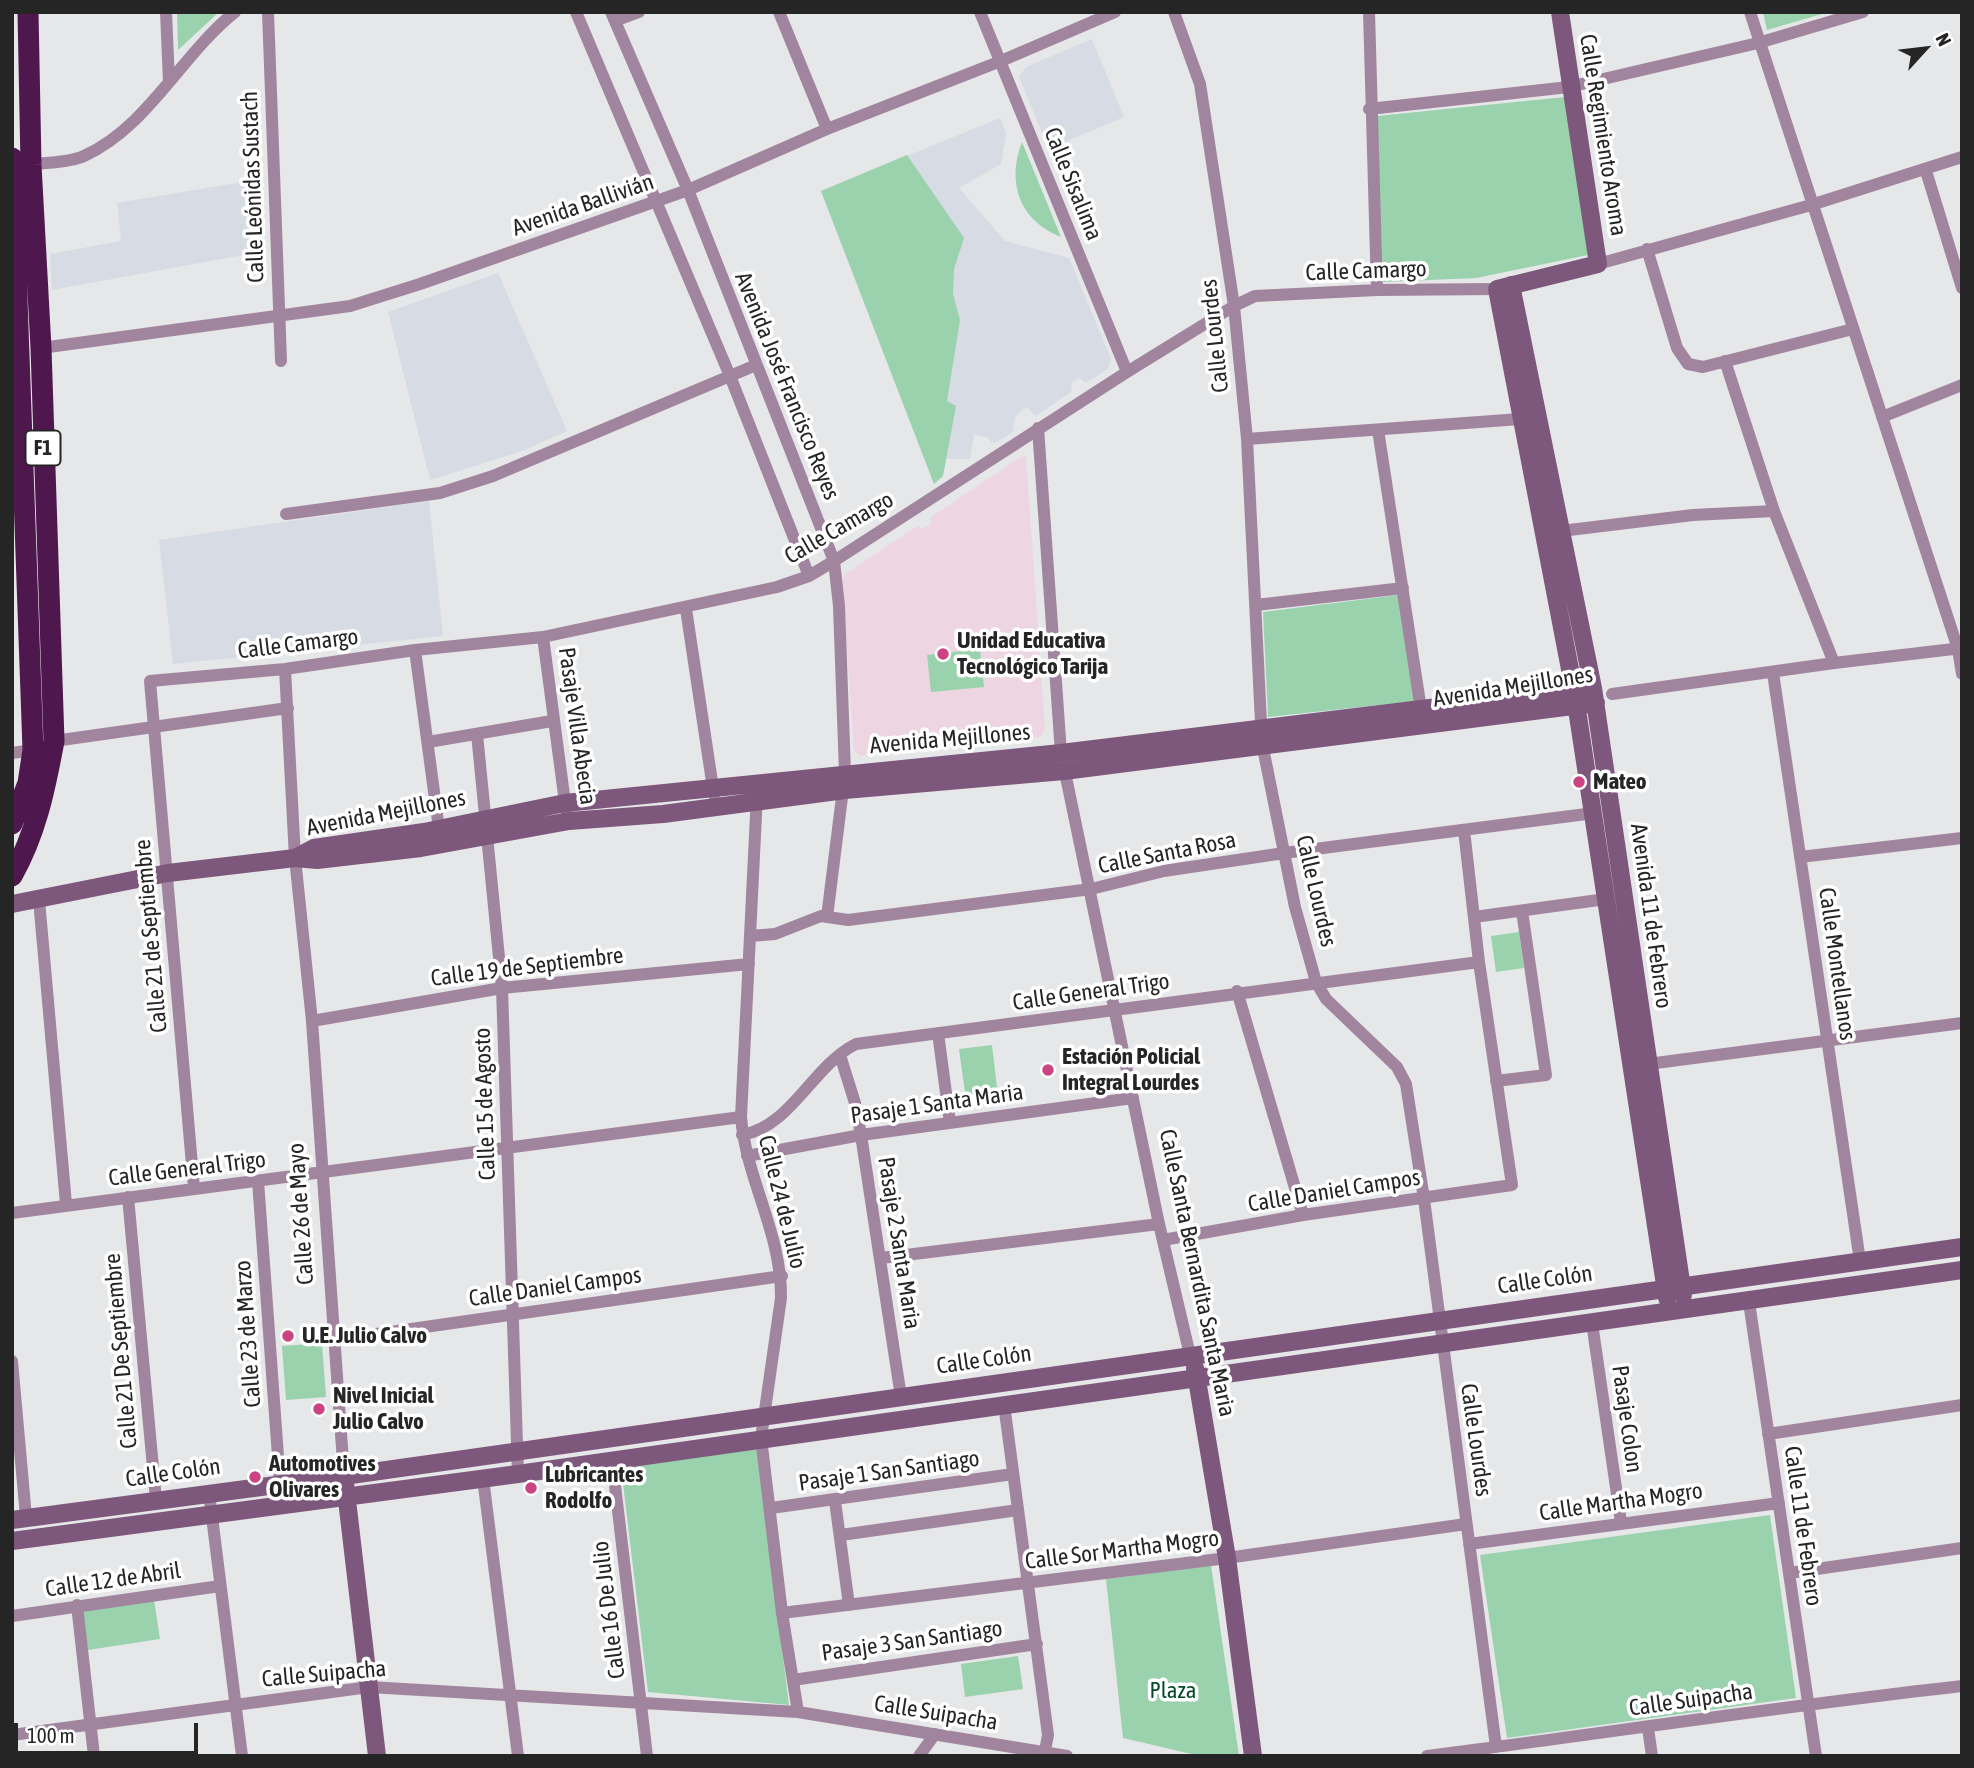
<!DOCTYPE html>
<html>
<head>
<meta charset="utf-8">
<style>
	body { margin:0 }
	#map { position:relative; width:1974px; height:1768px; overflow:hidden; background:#e6e7e8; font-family:"Asap Condensed",sans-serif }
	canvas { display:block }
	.frame { position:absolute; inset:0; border:14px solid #252526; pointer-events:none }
	.north { position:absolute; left:1890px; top:14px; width:70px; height:70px; -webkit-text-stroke:5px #fff; paint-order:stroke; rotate:63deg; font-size:19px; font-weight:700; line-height:28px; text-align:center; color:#252526 }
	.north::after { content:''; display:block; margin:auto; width:24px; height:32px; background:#252526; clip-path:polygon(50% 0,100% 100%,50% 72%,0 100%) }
	.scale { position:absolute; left:14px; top:1723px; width:184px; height:32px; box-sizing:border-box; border:4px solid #252526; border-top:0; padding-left:9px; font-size:21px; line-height:24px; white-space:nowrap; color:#252526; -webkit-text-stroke:5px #fff; paint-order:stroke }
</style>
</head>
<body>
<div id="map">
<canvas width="1974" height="1768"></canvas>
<div class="frame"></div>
<div class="north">N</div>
<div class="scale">100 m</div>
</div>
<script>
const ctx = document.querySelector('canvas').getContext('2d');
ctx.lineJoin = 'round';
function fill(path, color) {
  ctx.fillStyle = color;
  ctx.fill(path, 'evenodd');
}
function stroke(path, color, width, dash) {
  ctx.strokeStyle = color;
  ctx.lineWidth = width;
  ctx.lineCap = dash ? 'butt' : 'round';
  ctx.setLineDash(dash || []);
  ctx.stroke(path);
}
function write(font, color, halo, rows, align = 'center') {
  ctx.font = font + ' "Asap Condensed",sans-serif';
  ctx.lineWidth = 7;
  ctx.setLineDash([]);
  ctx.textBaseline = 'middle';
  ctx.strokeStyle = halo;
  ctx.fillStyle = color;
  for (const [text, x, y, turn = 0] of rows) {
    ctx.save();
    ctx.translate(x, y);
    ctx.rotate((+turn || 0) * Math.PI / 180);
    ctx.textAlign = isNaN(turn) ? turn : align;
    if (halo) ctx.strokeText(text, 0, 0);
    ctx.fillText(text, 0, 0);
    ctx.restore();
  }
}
const built = new Path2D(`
	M1092 39 1124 117 1049 149 1019 77 1026 67Z
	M1000 118 1006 133 1001 164 959 188 1005 241 1069 258 1111 359 1108 369 1086 383 1080 378 1072 382 1071 392 1036 416 1027 407 1022 410 1015 417 1013 432 997 442 991 443 989 438 974 434 970 459H946L943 476 934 484 821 191Z
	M260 179 265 251 52 290 50 254 121 241 117 203Z
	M498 273 567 431 522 451 430 480 388 312Z
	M429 501 443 636 173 664 159 540Z`);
const education = new Path2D(`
	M1022 456 1026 457 1045 728 1040 737 860 756 854 750 842 581 845 574 919 525 921 529 931 524V517Z`);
const green = new Path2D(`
	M177 12H219L178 50Z
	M1763 12H1829L1767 30Z
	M1565 97 1588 255 1476 278 1383 282 1377 116Z
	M1022 142 1061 237C1020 221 1006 183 1022 142Z
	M907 155 964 238 954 269 953 294 960 320 947 401 956 406 943 476 934 484 821 191Z
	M1398 595 1416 701 1268 717 1263 612Z
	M980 649 984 687 931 692 927 655Z
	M1519 932 1524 968 1496 972 1491 936Z
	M992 1045 998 1096 966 1100 959 1049Z
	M322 1343 326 1397 286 1400 282 1346Z
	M756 1445 789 1705 648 1692 621 1467Z
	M1770 1515 1796 1698 1507 1738 1480 1555Z
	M1211 1565 1239 1756H1200L1123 1738 1106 1579Z
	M154 1600 160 1639 88 1650 82 1611Z
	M1018 1656 1023 1689 965 1697 961 1664Z`);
const street = new Path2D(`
	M166 12 169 82
	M268 12 281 361
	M576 12 730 376 809 576
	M611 12 688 190 834 561 839 606 845 773 827 917
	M779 12 827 129
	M980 12 1127 372
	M1174 12 1200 84 1234 306 1247 439 1262 743 1295 907 1316 982 1326 999 1397 1067 1406 1084 1424 1199 1496 1747
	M1369 12 1377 290
	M1750 12 1958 649 1962 674
	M615 21 639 12
	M1369 109 1569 87 1758 43 1863 12
	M31 165C47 162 69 163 84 156 148 127 181 55 235 12
	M1926 171 1962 288
	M1647 249 1677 348 1688 364 1703 367 1853 329
	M1598 264 1811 205 1962 157
	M41 348 350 306 420 284 688 190 827 129 1001 61 1115 12
	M1725 361 1774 511 1834 663
	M1882 417 1962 385
	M1038 428 1061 753 1159 1224 1190 1355
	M1378 430 1422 716
	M1247 439 1520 419
	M286 514 440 493 493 476 756 365
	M1561 531 1693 515 1774 511
	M1256 605 1403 588
	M686 609 714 795
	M543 637 566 810
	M415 650 439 829
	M285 669 295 858 312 1021 344 1476
	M1773 673 1860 1261
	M1612 694 1834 663 1962 648
	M477 734 502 988 518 1474
	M54 741 288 708
	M428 742 552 721
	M12 753 33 750
	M757 795 741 1117C746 1179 782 1234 781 1298L761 1438 782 1613 798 1712
	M1800 857 1962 838
	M39 900 66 1204
	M1474 917 1606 899
	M750 936 775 934 821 916 848 920 1091 889 1164 871 1284 853 1594 813
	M1237 991 1303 1215
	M312 1021 502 988 749 964
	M938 1033 950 1123
	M840 1055 855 1103 861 1135 901 1397
	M1648 1064 1962 1023
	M1496 1081 1546 1075 1522 911
	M742 1135C792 1126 812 1066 856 1044L1479 962
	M747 1156 861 1135 1133 1098
	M258 1181 280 1484
	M194 1188 150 681 285 669 415 650 543 637 777 587 809 576 834 561 1127 372 1234 306 1255 296 1377 290 1497 289
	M128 1197 156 1500
	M12 1213 741 1117
	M1163 1240 1303 1215 1512 1185 1479 962 1464 830
	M881 1258 1159 1224
	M1749 1302 1816 1756
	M1592 1323 1621 1522
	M334 1340 782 1276
	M12 1361 26 1517
	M1004 1404 1048 1735 1044 1756
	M1768 1434 1962 1405
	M612 1460 647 1756
	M483 1478 518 1756
	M209 1493 242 1756
	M835 1501 849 1605
	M771 1508 1013 1474
	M841 1535 1018 1510
	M1469 1544 1779 1503
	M1789 1573 1962 1548
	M77 1605 94 1756
	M782 1613 1227 1558 1466 1524
	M12 1616 220 1586
	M793 1680 1037 1644
	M1648 1728 1652 1756
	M12 1735 369 1687 798 1712 1067 1756
	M919 1756 935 1734
	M1427 1756C1606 1733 1783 1706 1962 1686`);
const secondary = new Path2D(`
	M1560 12 1598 264 1497 289 1574 690 1667 1298
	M1511 285 1593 688 1683 1295
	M297 857 314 848 424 832 565 803 1061 753 1593 688
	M12 904 168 873 295 858 317 860 421 848 569 821 663 814 845 790 1064 771 1596 703
	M1195 1368 1227 1558 1253 1756
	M345 1483 377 1756
	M12 1520 344 1476 1962 1247
	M12 1541 518 1474 1962 1270`);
const highway = new Path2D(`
	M12 158 33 750 28 783 12 824
	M12 876C36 834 45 789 54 741L41 348 31 165 28 12`);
const markers = [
	[943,654,7,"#cb4381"],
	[1579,782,7,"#cb4381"],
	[1048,1070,7,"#cb4381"],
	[288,1336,7,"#cb4381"],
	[319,1409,7,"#cb4381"],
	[255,1477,7,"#cb4381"],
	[531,1488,7,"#cb4381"]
];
const shields = [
	[43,448,35]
];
const shieldNames = [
	["F1",43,448]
];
const streetNames = [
	["Calle Regimiento Aroma",1603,135,81],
	["Calle Sisalima",1073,184,68],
	["Calle Leónidas Sustach",253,187,-92],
	["Avenida Ballivián",583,205,-19],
	["Calle Camargo",1366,271,-2],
	["Calle Lourdes",1215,336,-96],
	["Avenida José Francisco Reyes",787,386,68],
	["Calle Camargo",839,528,-30],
	["Calle Camargo",298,644,-7],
	["Avenida Mejillones",1513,687,-9],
	["Pasaje Villa Abecia",577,726,82],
	["Avenida Mejillones",950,739,-5],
	["Avenida Mejillones",386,813,-11],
	["Calle Santa Rosa",1167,853,-11],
	["Calle Lourdes",1316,891,77],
	["Avenida 11 de Febrero",1651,916,82],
	["Calle 21 de Septiembre",151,936,-95],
	["Calle Montellanos",1837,964,82],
	["Calle 19 de Septiembre",527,967,-7],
	["Calle General Trigo",1091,992,-8],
	["Calle 15 de Agosto",485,1104,-92],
	["Pasaje 1 Santa Maria",937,1104,-8],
	["Calle General Trigo",187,1169,-7],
	["Calle Daniel Campos",1334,1191,-9],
	["Calle 24 de Julio",782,1202,76],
	["Calle 26 de Mayo",301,1214,-94],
	["Pasaje 2 Santa Maria",899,1243,81],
	["Calle Santa Bernardita Santa Maria",1197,1273,78],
	["Calle Colón",1545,1280,-8],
	["Calle Daniel Campos",555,1287,-8],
	["Calle 23 de Marzo",248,1334,-94],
	["Calle 21 De Septiembre",121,1351,-95],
	["Calle Colón",984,1360,-8],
	["Pasaje Colon",1627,1419,82],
	["Calle Lourdes",1476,1440,82],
	["Pasaje 1 San Santiago",889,1471,-8],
	["Calle Colón",173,1473,-8],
	["Calle Martha Mogro",1621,1502,-8],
	["Calle 11 de Febrero",1803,1526,82],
	["Calle Sor Martha Mogro",1122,1550,-7],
	["Calle 12 de Abril",113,1580,-8],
	["Calle 16 De Julio",609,1610,-97],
	["Pasaje 3 San Santiago",912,1641,-8],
	["Calle Suipacha",324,1674,-5],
	["Calle Suipacha",1691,1700,-8],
	["Calle Suipacha",936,1713,9]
];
const poiNames = [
	["Unidad Educativa",957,641],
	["Tecnológico Tarija",957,667],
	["Mateo",1593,782],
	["Estación Policial",1062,1057],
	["Integral Lourdes",1062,1083],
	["U.E. Julio Calvo",302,1336],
	["Nivel Inicial",333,1396],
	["Julio Calvo",333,1422],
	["Automotives",269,1464],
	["Olivares",269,1490],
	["Lubricantes",545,1475],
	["Rodolfo",545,1501]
];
const parkNames = [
	["Plaza",1173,1691]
];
fill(built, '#d7dbe3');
fill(education, '#edd6e1');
fill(green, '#9ad2ae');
stroke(street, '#a1859f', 12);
stroke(secondary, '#7e577c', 18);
stroke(highway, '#4e174d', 21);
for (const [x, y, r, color] of markers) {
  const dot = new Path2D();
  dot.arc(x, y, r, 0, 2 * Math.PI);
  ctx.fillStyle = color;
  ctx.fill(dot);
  stroke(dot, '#fff', 2.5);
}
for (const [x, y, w] of shields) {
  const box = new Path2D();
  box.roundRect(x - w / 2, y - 17.5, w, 35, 5);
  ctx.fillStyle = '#fff';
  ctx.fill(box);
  stroke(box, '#252526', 2);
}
write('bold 21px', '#252526', null, shieldNames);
write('23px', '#252526', '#fff', streetNames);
write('bold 23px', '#252526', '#fff', poiNames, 'left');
write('23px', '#064a2a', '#fff', parkNames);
</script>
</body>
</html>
